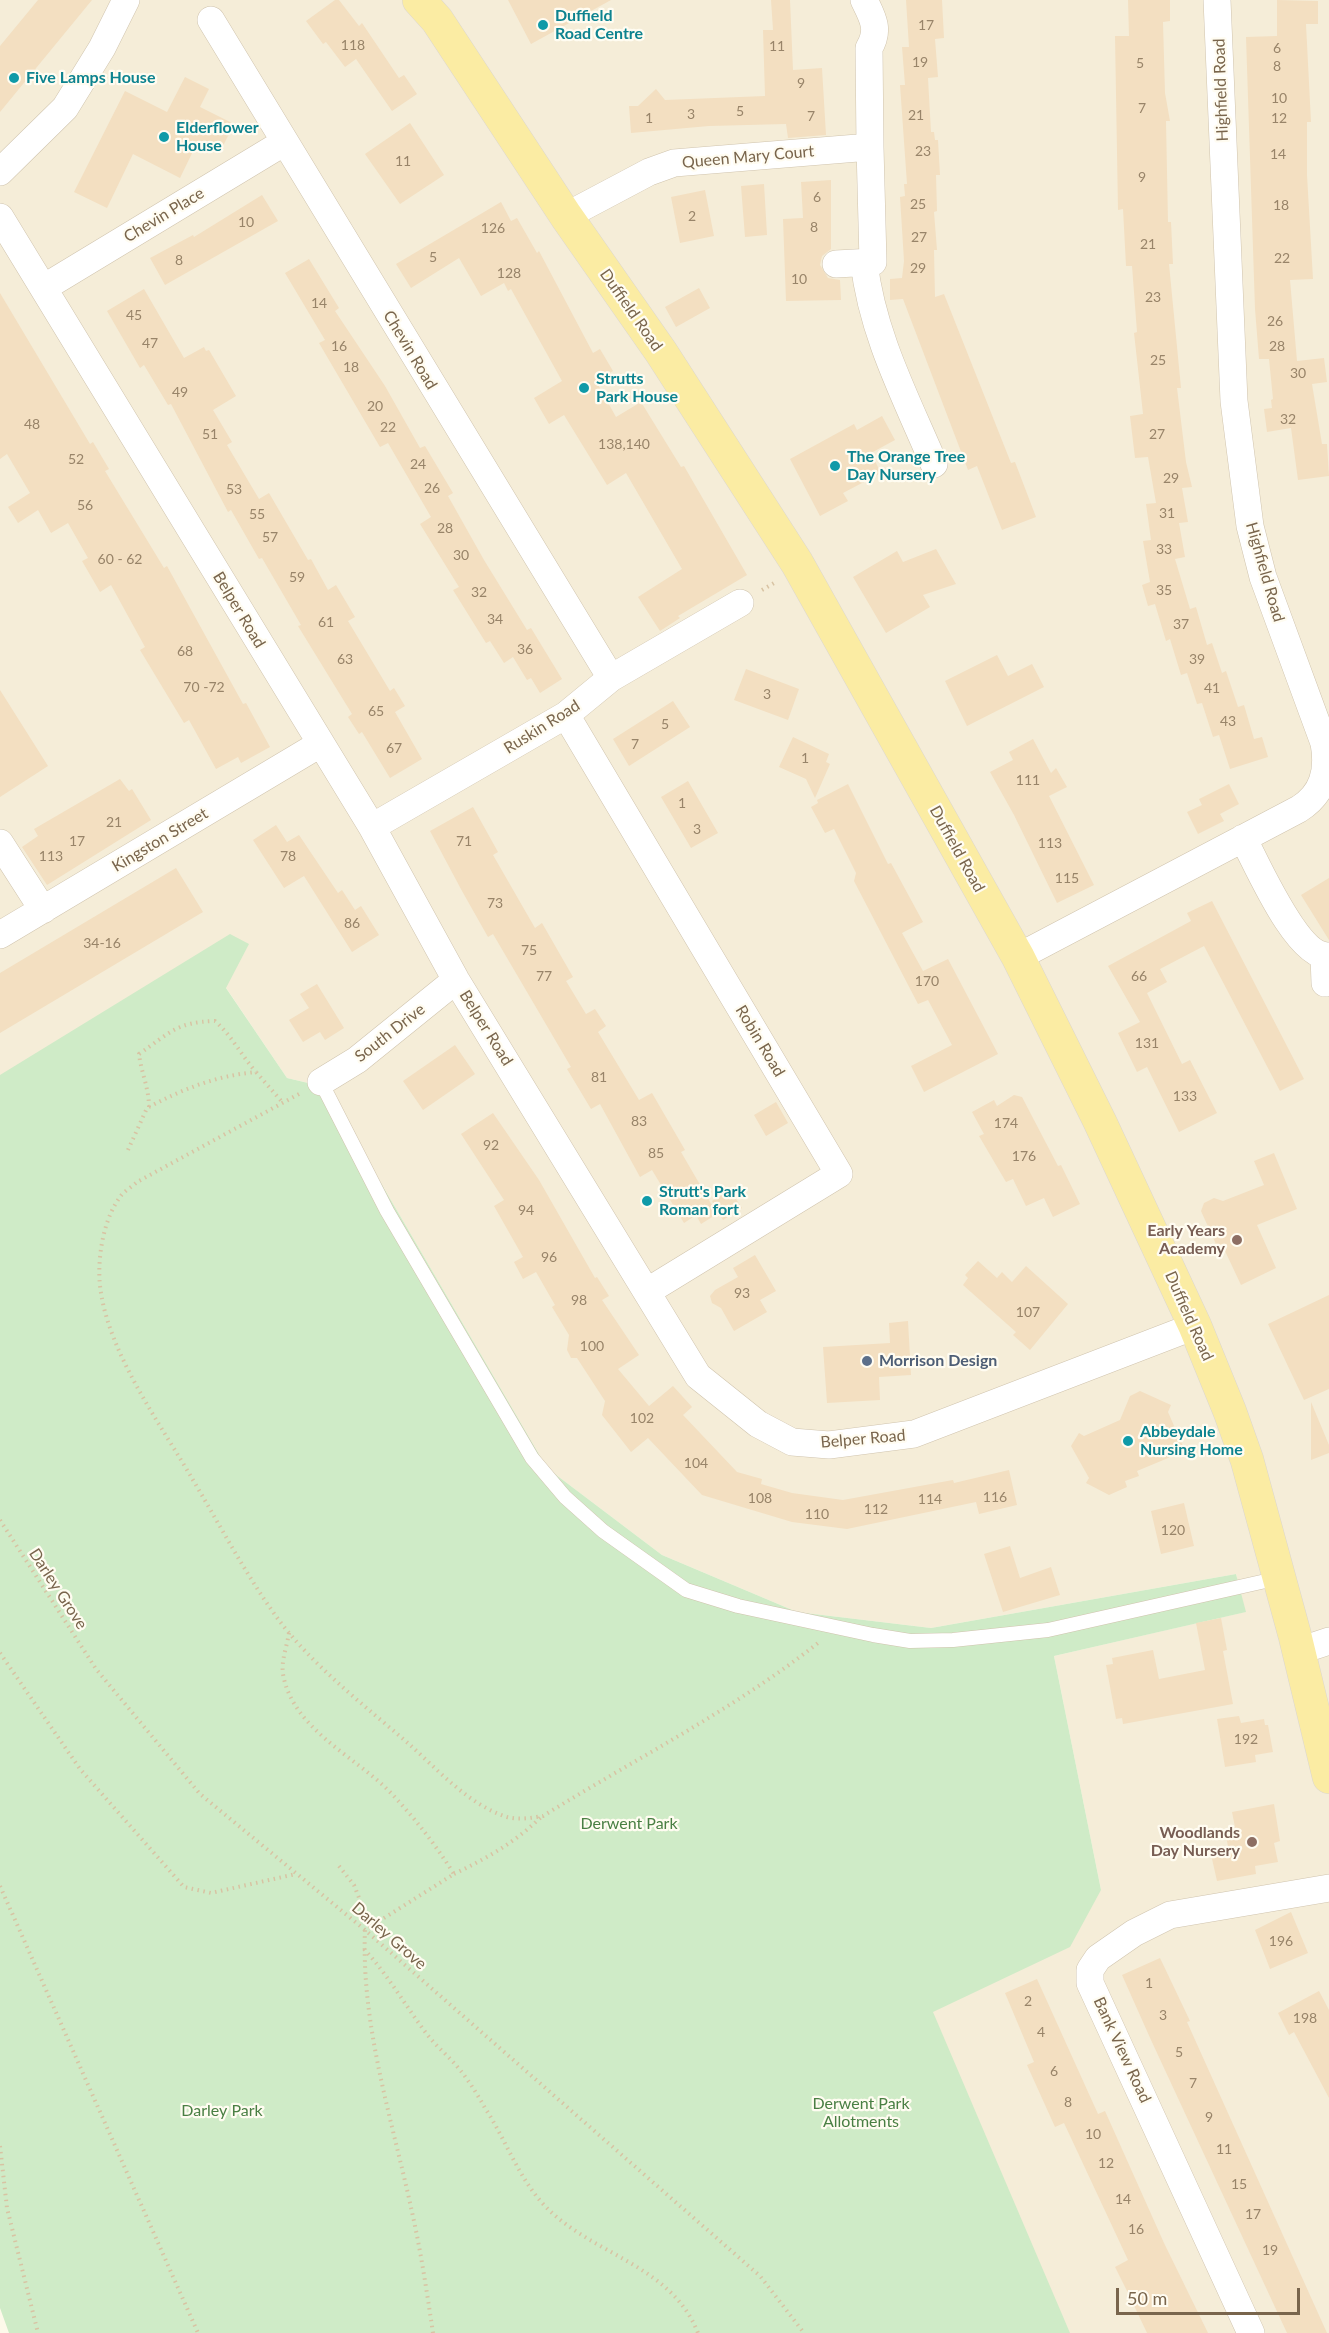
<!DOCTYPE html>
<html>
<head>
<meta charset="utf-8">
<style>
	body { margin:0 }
	#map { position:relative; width:1329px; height:2333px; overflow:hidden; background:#fdf9ea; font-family:Lato,sans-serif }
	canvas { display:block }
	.scale { position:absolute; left:1116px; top:2288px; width:184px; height:27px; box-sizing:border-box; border:3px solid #79654c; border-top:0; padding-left:8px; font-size:18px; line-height:21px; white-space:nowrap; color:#79654c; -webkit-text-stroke:4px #fffcf1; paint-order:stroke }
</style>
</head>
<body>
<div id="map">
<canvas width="1329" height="2333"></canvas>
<div class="scale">50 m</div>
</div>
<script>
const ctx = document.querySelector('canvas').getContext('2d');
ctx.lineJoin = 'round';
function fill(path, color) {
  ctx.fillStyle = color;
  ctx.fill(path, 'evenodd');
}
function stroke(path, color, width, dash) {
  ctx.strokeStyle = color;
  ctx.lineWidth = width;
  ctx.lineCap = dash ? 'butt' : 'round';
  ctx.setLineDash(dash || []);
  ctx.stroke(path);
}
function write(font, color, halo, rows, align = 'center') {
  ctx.font = font + ' Lato,sans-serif';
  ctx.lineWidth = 4.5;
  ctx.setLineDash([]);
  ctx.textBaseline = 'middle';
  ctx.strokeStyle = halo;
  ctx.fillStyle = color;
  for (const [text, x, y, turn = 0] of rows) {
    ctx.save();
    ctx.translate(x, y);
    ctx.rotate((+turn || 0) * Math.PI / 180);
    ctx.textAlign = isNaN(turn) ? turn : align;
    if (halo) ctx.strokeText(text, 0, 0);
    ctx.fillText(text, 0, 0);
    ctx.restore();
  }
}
const residential = new Path2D(`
	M0 0H1329V2333H1029L769 2128 1101 1890 1054 1656 1245 1612 1236 1574 931 1628 797 1612 662 1555 547 1468 325 1087 287 1078 210 964 0 1084Z`);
const green = new Path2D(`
	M230 934 249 944 226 988 287 1078 325 1087 547 1468 662 1555 797 1612 931 1628 1236 1574 1246 1612 1054 1656 1101 1890 1070 1947 933 2012 1070 2333H9L0 2308V1075Z`);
const building = new Path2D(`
	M38 0H92L0 112V46Z
	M335 0H339L359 26 362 23 399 78 404 75 417 94 392 111 356 59 345 67 326 42 323 44 306 21Z
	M508 0H611L531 44Z
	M771 0H790L793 70 822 68 826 135 788 138 786 124 709 126 631 133 629 106H638L656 89 665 100 765 96 763 30H773Z
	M906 0H942L944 38 935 39 938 77 928 78 931 132H934L935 140H938L940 175H936L937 211 934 212 937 250H934L935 297 944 294 1011 463 1015 462 1036 517 1002 530 977 466 968 470 903 299 890 300V279L902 278 904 261 900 197 905 196 904 184H907L900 85H905L902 47H909Z
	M1128 0H1170V21L1163 22 1165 93 1170 121H1166L1168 222H1171L1173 264H1169L1181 388H1177L1186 462 1192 487 1182 488 1188 522 1179 523 1185 557 1175 559 1190 609 1196 607 1207 645 1212 643 1222 673 1226 671 1238 707 1244 705 1254 739 1262 737 1268 757 1230 769 1219 735 1213 737 1202 703 1197 704 1187 673 1181 675 1170 639 1166 641 1155 604 1148 606 1142 585 1150 582 1143 541 1151 540 1146 504 1156 503 1148 457 1135 458 1130 416 1143 414 1134 333 1137 332 1132 266H1126L1123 209 1118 210 1115 36H1129Z
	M1277 0 1318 1V24H1306L1311 122H1307V175L1313 279 1290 280 1297 361 1324 358 1327 382 1312 384 1322 444H1327L1329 476 1298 480 1291 428 1267 432 1264 409 1272 408 1271 400 1273 399 1269 359H1259L1255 309 1246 37 1277 36Z
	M185 77 209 89 200 107 234 124 219 154 197 143 180 178 133 154 107 208 74 192 125 91 167 112Z
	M410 123 444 175 400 204 365 154Z
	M831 180V249L822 256 820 265 828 278 840 280 841 300 786 301 783 219 803 218 801 182Z
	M764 184 767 235 745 237 741 186Z
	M705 190 714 236 680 243 671 197Z
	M262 195 278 221 165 285 150 258 193 235 194 237Z
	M501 202 511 221 517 218 537 253 539 251 593 353 600 349 613 371 596 381 616 417 641 402 681 467 684 466 747 575 678 616 680 618 660 631 638 597 682 569 626 473 607 485 564 415 549 424 534 398 562 381 511 289 508 291 504 283 481 296 459 258 411 288 396 264Z
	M309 259 339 308 335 311 385 386 420 448 425 446 453 493 448 496 484 560 527 630 531 628 562 679 540 693 531 678 527 680 513 657 504 663 490 641 486 643 453 590 459 587 420 524 431 517 388 443 380 447 319 343 325 340 285 273Z
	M699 288 710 308 676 327 665 307Z
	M144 289 184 358 204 347 206 351 209 350 236 396 213 410 232 442 227 445 259 499 269 493 308 560 311 559 328 590 336 585 355 617 348 621 390 691 394 688 405 706 395 712 422 759 390 778 362 732 359 734 348 717 352 714 298 626 301 625 262 558 259 559 231 510 228 512 171 404 168 405 144 365 140 368 107 311Z
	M0 293 90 444 93 442 109 469 105 471 164 568 167 566 243 704 246 703 270 747 241 763 238 757 216 769 189 720 184 723 140 650 145 647 111 585 100 592 82 561 88 558 68 523 51 533 38 510 18 523 8 507 30 493 7 454 0 459Z
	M882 416 895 440 871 453 881 473 843 493 848 501 820 516 790 459 854 424 857 430Z
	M936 549 956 584 923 595 930 607 886 633 853 577 897 551 903 562Z
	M997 655 1008 676 1032 664 1044 687 967 726 945 681Z
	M746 669 799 689 788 720 734 700Z
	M0 690 48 766 0 797Z
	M673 701 690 727 629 766 613 739Z
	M793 737 829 754 826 762 830 764 815 798 806 779 779 767Z
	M1033 739 1051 773 1056 768 1067 787 1049 796 1094 885 1057 903 1014 815 990 772 1013 760 1009 752Z
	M120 779 129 791 132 789 151 820 47 885 22 847 38 836 34 829Z
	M688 781 718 833 691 848 661 797Z
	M848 784 888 864 891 863 923 922 902 933 923 971 948 959 998 1054 924 1092 911 1066 952 1045 928 1000 918 1004 854 881 856 873 834 829 825 833 811 807 818 803 817 800Z
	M1229 784 1239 804 1220 814 1224 821 1198 834 1187 812 1202 805 1199 799Z
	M473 807 498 852 493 855 535 928 542 923 573 977 566 981 586 1014 595 1009 606 1026 598 1032 639 1100 652 1093 685 1150 681 1152 717 1214 701 1224 696 1215 684 1223 652 1170 640 1177 600 1104 591 1109 567 1069 571 1067 493 934 488 937 462 891 430 831Z
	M276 825 287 842 299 835 338 893 342 890 355 910 361 906 379 935 352 952 304 876 284 888 253 840Z
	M176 868 203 912 0 1033V973Z
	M1329 878V940L1301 895Z
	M1212 901 1304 1079 1280 1091 1204 946 1160 969 1167 982 1147 993 1182 1064 1190 1060 1217 1113 1179 1132 1147 1067 1137 1072 1118 1033 1140 1022 1108 966 1191 921 1187 913Z
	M317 984 344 1028 325 1040 320 1032 303 1042 289 1020 309 1008 300 994Z
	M455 1045 475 1074 423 1110 403 1081Z
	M1014 1095 1022 1097 1058 1166 1061 1165 1080 1204 1053 1217 1044 1198 1026 1206 1013 1179 1006 1182 979 1136 984 1134 972 1112 994 1100 997 1106Z
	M776 1102 788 1123 766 1136 754 1115Z
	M493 1113 539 1180 595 1278 597 1277 609 1296 602 1300 639 1355 618 1369 649 1406 673 1386 692 1407 683 1415 737 1472 762 1479 761 1484 792 1493 843 1500 953 1480 954 1483 1009 1470 1017 1505 979 1514 976 1502 847 1529 792 1522 702 1495 648 1438 631 1452 602 1415 605 1401 577 1358H571L567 1350 569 1335 552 1307 555 1305 536 1272 523 1279 514 1262 523 1257 494 1206 504 1200 461 1134Z
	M1274 1153 1297 1209 1257 1225 1276 1268 1241 1285 1225 1251 1220 1253 1201 1211 1204 1203 1214 1198 1223 1201 1264 1185 1254 1161Z
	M730 1190 742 1208 723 1220 712 1201Z
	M755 1255 776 1291 760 1300 767 1312 734 1331 721 1308 712 1303 710 1296 715 1290 738 1277 733 1268Z
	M978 1261 997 1278 1002 1272 1012 1282 1026 1266 1068 1304 1030 1350 1013 1335 1016 1332 963 1285 968 1278 965 1275Z
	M1329 1295V1389L1304 1400 1268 1324Z
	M908 1321 911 1375 879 1377 880 1400 827 1403 823 1347 890 1343 889 1323Z
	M1140 1391 1171 1405 1168 1412 1185 1451 1137 1471 1139 1476 1125 1481 1127 1487 1109 1495 1086 1483 1089 1478 1071 1446 1079 1433 1084 1436 1120 1420 1130 1396Z
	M1311 1402 1329 1445V1453L1311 1460Z
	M1184 1503 1194 1546 1161 1554 1151 1511Z
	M1010 1546 1020 1578 1051 1567 1060 1595 1003 1612 984 1554Z
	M1221 1618 1227 1650 1223 1651 1233 1704 1123 1724 1122 1718 1116 1719 1106 1665 1113 1664 1112 1658 1153 1650 1159 1679 1205 1670 1196 1623Z
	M1239 1716 1241 1723 1264 1719 1265 1725H1268L1273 1752 1255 1755 1256 1762 1225 1767 1217 1719Z
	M1274 1804 1280 1841 1274 1843 1278 1862 1255 1866 1256 1874 1217 1881 1210 1850 1228 1847 1225 1829 1235 1827 1232 1812Z
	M1291 1912 1308 1953 1270 1969 1255 1930Z
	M1160 1958 1190 2021 1187 2022 1327 2333H1287L1151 2040 1122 1975Z
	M1037 1979 1098 2114 1105 2111 1164 2243 1208 2333H1147L1129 2295 1115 2267 1128 2260 1064 2123 1055 2127 1027 2065 1034 2062 1005 1993Z
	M1319 1991 1329 2010V2098L1294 2032 1289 2035 1278 2013Z`);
const path = new Path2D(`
	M762 590 776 582
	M299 1094 137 1182C132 1187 124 1191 120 1197 102 1221 96 1265 101 1293 111 1357 161 1425 193 1480 221 1527 246 1575 278 1619 313 1666 365 1706 409 1744 438 1770 469 1805 507 1817 519 1820 531 1818 543 1816 635 1759 733 1710 818 1643
	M149 1107C149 1088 141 1072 139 1054 170 1033 176 1022 215 1021 232 1036 241 1055 256 1072
	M128 1150 147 1108C183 1089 215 1076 256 1072L283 1103
	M0 1520 96 1669 200 1794 365 1930 760 2276 804 2333
	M289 1633C287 1646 281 1661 283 1674 292 1728 354 1756 389 1791 414 1817 435 1844 454 1874L365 1930C361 2026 392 2119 412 2212 421 2252 427 2293 433 2333
	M0 1653 80 1769 184 1887 211 1893 296 1874
	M339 1866 354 1885 370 1926
	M454 1874C487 1858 516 1842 542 1816
	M0 1886 198 2333
	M364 1949C388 1975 405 2005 426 2033 434 2044 445 2053 454 2063 466 2076 476 2092 485 2108 506 2140 518 2177 544 2205 591 2255 671 2264 698 2333
	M0 2146 7 2208 38 2333`);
const service = new Path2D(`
	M321 1082 387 1211 532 1458 565 1497 603 1531 686 1590 738 1606 873 1635 910 1641 953 1640 1048 1630 1279 1578`);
const minor = new Path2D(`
	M864 0C873 18 880 30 869 48L870 147
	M211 20 611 678
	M0 172 65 108 102 48 126 0
	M566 216 649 172 674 163 870 147 873 262 836 264
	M0 217 372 827 456 980 698 1376 758 1424 792 1442 829 1445 914 1434 1195 1326
	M864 262C872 334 906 398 934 464
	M45 287 283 143
	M566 715 839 1174 648 1291
	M372 827 566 715 611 678 740 603
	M1243 838C1257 864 1297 958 1329 956
	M0 843 43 910
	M0 935 320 744
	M1324 956 1325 983
	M1018 957 1299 809C1323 794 1329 771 1324 743L1263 577 1250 526 1234 401 1217 0
	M321 1082 357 1060 456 980
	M1299 1651 1329 1641
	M1251 2333 1090 1983V1970L1098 1958 1134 1933 1170 1915 1329 1888`);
const primary = new Path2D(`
	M419 0 437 20 566 216 661 352 797 563 1018 957 1100 1122 1195 1326 1230 1412 1247 1460 1295 1636 1329 1777`);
const markers = [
	[543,25,6,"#0f9aa8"],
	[14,78,6,"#0f9aa8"],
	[164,137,6,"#0f9aa8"],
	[584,388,6,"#0f9aa8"],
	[835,466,6,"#0f9aa8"],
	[647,1201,6,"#0f9aa8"],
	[1237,1240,6,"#8d6e63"],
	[867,1361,6,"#5c6f8a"],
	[1128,1441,6,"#0f9aa8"],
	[1252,1842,6,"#8d6e63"]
];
const numberNames = [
	["17",926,25],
	["118",353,45],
	["11",777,46],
	["6",1277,48],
	["19",920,62],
	["5",1140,63],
	["8",1277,66],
	["9",801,83],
	["10",1279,98],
	["7",1142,108],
	["5",740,111],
	["3",691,114],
	["21",916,115],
	["7",811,116],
	["1",649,118],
	["12",1279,118],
	["23",923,151],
	["14",1278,154],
	["11",403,161],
	["9",1142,177],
	["6",817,197],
	["25",918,204],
	["18",1281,205],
	["2",692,216],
	["10",246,222],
	["8",814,227],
	["126",493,228],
	["27",919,237],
	["21",1148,244],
	["5",433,257],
	["22",1282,258],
	["8",179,260],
	["29",918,268],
	["128",509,273],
	["10",799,279],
	["23",1153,297],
	["14",319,303],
	["45",134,315],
	["26",1275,321],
	["47",150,343],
	["16",339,346],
	["28",1277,346],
	["25",1158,360],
	["18",351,367],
	["30",1298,373],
	["49",180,392],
	["20",375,406],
	["32",1288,419],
	["48",32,424],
	["22",388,427],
	["51",210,434],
	["27",1157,434],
	["138,140",624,444],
	["52",76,459],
	["24",418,464],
	["29",1171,478],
	["26",432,488],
	["53",234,489],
	["56",85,505],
	["31",1167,513],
	["55",257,514],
	["28",445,528],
	["57",270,537],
	["33",1164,549],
	["30",461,555],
	["60 - 62",120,559],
	["59",297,577],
	["35",1164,590],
	["32",479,592],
	["34",495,619],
	["61",326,622],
	["37",1181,624],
	["36",525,649],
	["68",185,651],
	["63",345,659],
	["39",1197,659],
	["70 -72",204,687],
	["41",1212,688],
	["3",767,694],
	["65",376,711],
	["43",1228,721],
	["5",665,724],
	["7",635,744],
	["67",394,748],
	["1",805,758],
	["111",1028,780],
	["1",682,803],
	["21",114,822],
	["3",697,829],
	["17",77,841],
	["71",464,841],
	["113",1050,843],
	["113",51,856],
	["78",288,856],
	["115",1067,878],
	["73",495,903],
	["86",352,923],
	["34-16",102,943],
	["75",529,950],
	["77",544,976],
	["66",1139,976],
	["170",927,981],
	["131",1147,1043],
	["81",599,1077],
	["133",1185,1096],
	["83",639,1121],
	["174",1006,1123],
	["92",491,1145],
	["85",656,1153],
	["176",1024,1156],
	["94",526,1210],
	["96",549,1257],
	["93",742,1293],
	["98",579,1300],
	["107",1028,1312],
	["100",592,1346],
	["102",642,1418],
	["104",696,1463],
	["116",995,1497],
	["108",760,1498],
	["114",930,1499],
	["112",876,1509],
	["110",817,1514],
	["120",1173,1530],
	["192",1246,1739],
	["196",1281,1941],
	["1",1149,1983],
	["2",1028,2001],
	["3",1163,2015],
	["198",1305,2018],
	["4",1041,2032],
	["5",1179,2052],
	["6",1054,2071],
	["7",1193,2083],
	["8",1068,2102],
	["9",1209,2117],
	["10",1093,2134],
	["11",1224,2149],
	["12",1106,2163],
	["15",1239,2184],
	["14",1123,2199],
	["17",1253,2214],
	["16",1136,2229],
	["19",1270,2250]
];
const cultureNames = [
	["Duffield",555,16],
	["Road Centre",555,34],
	["Five Lamps House",26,78],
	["Elderflower",176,128],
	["House",176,146],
	["Strutts",596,379],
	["Park House",596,397],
	["The Orange Tree",847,457],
	["Day Nursery",847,475],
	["Strutt's Park",659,1192],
	["Roman fort",659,1210],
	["Abbeydale",1140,1432],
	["Nursing Home",1140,1450]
];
const streetNames = [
	["Highfield Road",1221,90,-92],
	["Queen Mary Court",748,157,-5],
	["Chevin Place",164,215,-31],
	["Duffield Road",631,310,55],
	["Chevin Road",410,350,59],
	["Highfield Road",1265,572,74],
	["Belper Road",239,610,59],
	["Ruskin Road",542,727,-32],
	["Kingston Street",160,840,-31],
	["Duffield Road",957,849,61],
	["Belper Road",486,1028,58],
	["South Drive",390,1033,-38],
	["Robin Road",760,1041,59],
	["Duffield Road",1189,1316,66],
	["Belper Road",863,1439,-5],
	["Darley Grove",58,1589,57],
	["Darley Grove",389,1936,41],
	["Bank View Road",1122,2050,65]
];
const educationNames = [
	["Early Years",1225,1231],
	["Academy",1225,1249],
	["Woodlands",1240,1833],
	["Day Nursery",1240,1851]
];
const serviceNames = [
	["Morrison Design",879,1361]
];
const parkNames = [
	["Derwent Park",629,1824],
	["Derwent Park",861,2104],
	["Allotments",861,2122],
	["Darley Park",222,2111]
];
fill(residential, '#f5edd8');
fill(green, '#cfebc7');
fill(building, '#f3dfc1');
stroke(service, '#d0c4ae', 15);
stroke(minor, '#d0c4ae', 28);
stroke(primary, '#dcd7d0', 34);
stroke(path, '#d8c3a3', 4, [1.5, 4.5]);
stroke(service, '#fff', 14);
stroke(minor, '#fff', 27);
stroke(primary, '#fbeca3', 33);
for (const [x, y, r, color] of markers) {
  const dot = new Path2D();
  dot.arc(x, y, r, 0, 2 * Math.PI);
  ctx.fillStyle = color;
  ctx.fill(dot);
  stroke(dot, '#fffcf1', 2);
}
write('14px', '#988469', null, numberNames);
write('bold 16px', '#0d838f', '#fffcf1', cultureNames, 'left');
write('16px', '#79654c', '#fffcf1', streetNames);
write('bold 16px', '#785e54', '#fffcf1', educationNames, 'right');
write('bold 16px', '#4e5e75', '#fffcf1', serviceNames, 'left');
write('16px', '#497f43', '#fffcf1', parkNames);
</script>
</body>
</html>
